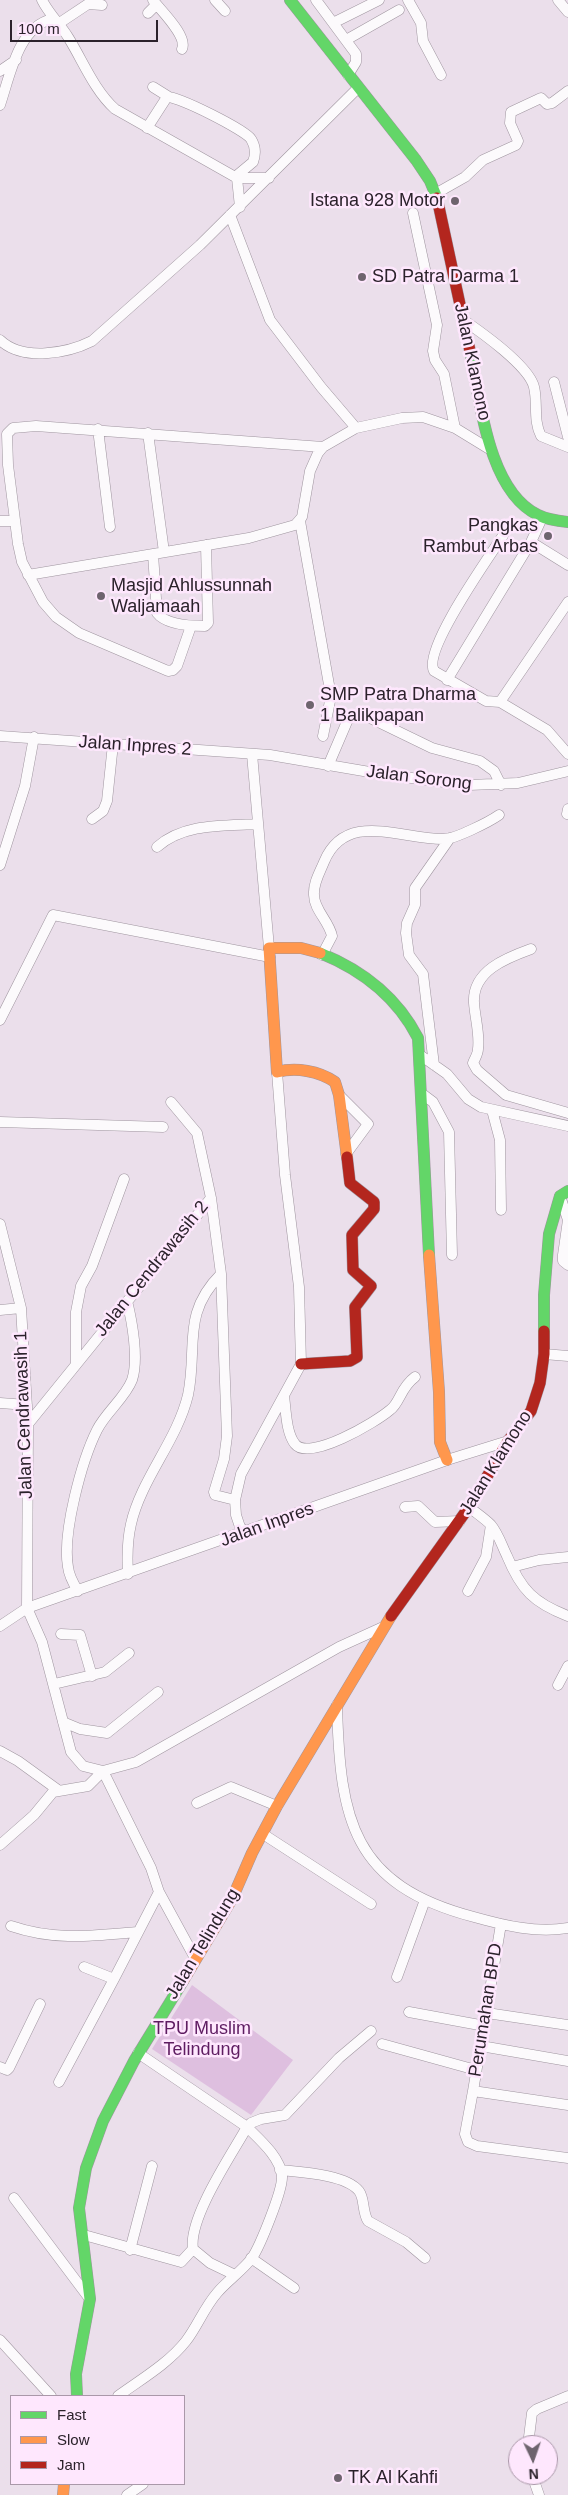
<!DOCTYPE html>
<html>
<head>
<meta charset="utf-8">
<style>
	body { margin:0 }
	#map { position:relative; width:568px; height:2495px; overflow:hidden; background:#ebdfeb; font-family:Helvetica,sans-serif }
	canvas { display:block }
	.legend { position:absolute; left:10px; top:2395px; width:175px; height:90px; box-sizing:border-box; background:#fee7fd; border:1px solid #aa98a9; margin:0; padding:6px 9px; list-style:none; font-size:15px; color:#2b222b }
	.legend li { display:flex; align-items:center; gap:10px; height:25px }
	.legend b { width:25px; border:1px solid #aa98a9 }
	.north { position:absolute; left:508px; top:2435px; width:50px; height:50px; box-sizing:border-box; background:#fee7fd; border:1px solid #aa98a9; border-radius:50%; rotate:177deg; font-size:14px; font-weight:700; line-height:20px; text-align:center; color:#2b222b }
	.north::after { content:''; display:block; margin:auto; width:18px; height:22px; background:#6e646e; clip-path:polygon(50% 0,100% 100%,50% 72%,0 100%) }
	.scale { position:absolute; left:10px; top:20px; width:148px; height:22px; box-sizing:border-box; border:2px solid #2b222b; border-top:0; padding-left:6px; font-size:15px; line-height:18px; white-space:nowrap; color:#2b222b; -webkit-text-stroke:4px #fee7fd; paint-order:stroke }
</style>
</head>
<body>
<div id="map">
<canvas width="568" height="2495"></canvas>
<ul class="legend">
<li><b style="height:6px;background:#63d668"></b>Fast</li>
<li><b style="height:6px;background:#ff974d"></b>Slow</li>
<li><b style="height:6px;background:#b3261e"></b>Jam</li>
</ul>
<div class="north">N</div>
<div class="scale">100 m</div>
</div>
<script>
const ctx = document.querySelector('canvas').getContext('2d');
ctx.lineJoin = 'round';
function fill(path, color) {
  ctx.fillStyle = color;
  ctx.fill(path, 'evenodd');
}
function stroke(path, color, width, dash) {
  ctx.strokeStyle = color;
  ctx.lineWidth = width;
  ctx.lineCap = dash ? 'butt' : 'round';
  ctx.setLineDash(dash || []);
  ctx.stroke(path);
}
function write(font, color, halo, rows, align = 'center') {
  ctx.font = font + ' Helvetica,sans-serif';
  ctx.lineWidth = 5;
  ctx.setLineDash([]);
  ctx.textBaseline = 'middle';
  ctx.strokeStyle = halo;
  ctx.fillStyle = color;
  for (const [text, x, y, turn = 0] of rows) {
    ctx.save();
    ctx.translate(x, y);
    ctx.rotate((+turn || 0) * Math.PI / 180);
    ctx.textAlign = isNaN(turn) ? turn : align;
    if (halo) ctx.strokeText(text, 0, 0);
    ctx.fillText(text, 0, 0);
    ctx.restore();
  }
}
const green = new Path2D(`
	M192 1985 293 2060 251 2115 152 2049Z`);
const street = new Path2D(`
	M42 0C49 14 60 24 68 37 83 61 94 90 115 109L237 178H269
	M153 0C161 11 188 36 182 49
	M215 0 225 11
	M316 0 356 54V62L348 75
	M408 0 421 23 423 41 441 75
	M558 0 568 12
	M148 13 156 5
	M333 23 379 0
	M58 24 88 4 102 5
	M346 40 399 10
	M0 71 16 60
	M153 87 169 97
	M0 105C10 76 18 27 52 19
	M147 128 167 97C178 96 245 130 251 139 256 147 256 154 253 162L235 177
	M237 178 240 207
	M435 194 465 177 483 160 516 145 518 141 510 123 511 112 541 98 547 104 552 103 568 91
	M413 213 437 325 433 351 435 360 444 374 455 428
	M230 215 270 320 321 387 356 428
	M462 319C481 332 529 366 534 387 538 403 533 421 541 436L568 447
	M0 340C23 362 68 353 92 341L200 245 358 88
	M554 382 568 437
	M98 429 110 527
	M148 433 164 552
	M542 518 531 542 568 565
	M0 521H15
	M300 521 331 696 323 736
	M504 534C490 556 422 650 434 671L486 701 500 702 568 602
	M153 554 157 613C166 625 191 626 205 626L208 623 206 545
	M28 575 249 538 295 525 302 517 310 471 318 453 323 447 356 428 402 418 423 417 455 428 491 450
	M191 626 177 666 173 670 168 671 79 633 56 617 43 602 22 562 18 544 8 465 7 434 13 428 36 426 323 447
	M447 680 531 542
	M500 702 547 730 568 754
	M0 736 270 755 387 775 469 785 518 783 568 771
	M252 754 269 948
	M328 766 349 717 364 715 432 748 480 761 494 771 501 785
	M567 814 568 809
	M92 819 103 811 107 801 113 744
	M157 847C184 823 223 826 258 824
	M0 865 25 786 34 737
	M531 949C506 958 472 971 474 1003 475 1018 480 1034 478 1049 478 1054 475 1058 473 1063L477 1070 506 1095 568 1113
	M322 955 332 936C329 921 314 910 314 895 313 883 320 872 324 862 346 809 402 840 444 839 455 839 489 822 499 815
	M0 1020 53 915 270 957
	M420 1055 447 1074 468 1099 481 1107 568 1126
	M434 1065 423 974 409 955 406 933 407 923 415 905V888L450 838
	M421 1093 433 1102 449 1132 452 1255
	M339 1095 368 1124 346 1154
	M492 1110 500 1140 501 1210
	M0 1122 163 1127
	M560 1196 568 1220 563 1255V1261L568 1265
	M211 1198 221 1274 227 1436 224 1459 214 1492 215 1495 235 1500
	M0 1224 21 1308 28 1424 27 1608 42 1642 71 1752 83 1766 103 1771 151 1868 159 1892 114 1979 84 1967
	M0 1310 21 1308
	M544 1354 568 1356
	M76 1363V1312L81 1286 92 1266 124 1179
	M284 1396C286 1410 286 1433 295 1444 309 1462 376 1422 390 1410 400 1403 400 1388 415 1377
	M0 1403 27 1405
	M28 1424 211 1198 197 1133 171 1102
	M405 1507 418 1506 435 1522 460 1521
	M469 1507C476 1513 484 1518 491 1525 498 1533 502 1546 507 1556 521 1590 534 1603 568 1616
	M246 1532 240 1527 236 1515 235 1500 241 1474 301 1364 299 1287 285 1175 277 1072
	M512 1567 539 1560 568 1557
	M128 1574C127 1557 127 1541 131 1524 141 1479 177 1441 188 1395 198 1347 181 1314 221 1274
	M78 1591C73 1583 69 1576 68 1567 62 1533 82 1460 97 1430 106 1412 125 1398 132 1380 139 1359 132 1321 127 1301
	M468 1591 486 1557 491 1525
	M0 1626 27 1608 447 1460 508 1441
	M61 1634 80 1635 92 1676
	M54 1684 105 1672 129 1653
	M558 1685 568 1666
	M337 1705C340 1820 352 1885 474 1917 506 1926 536 1933 568 1928
	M63 1722 80 1729 107 1733 158 1692
	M0 1751 18 1761 58 1790
	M197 1803 231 1787 277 1806
	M263 1834 371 1904
	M0 1845 34 1815 53 1792 88 1786 103 1771 136 1762 339 1647 383 1627
	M159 1892 195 1958
	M501 1924 473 2091 568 2105
	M11 1926C55 1941 91 1936 137 1932
	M397 1977 425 1900
	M409 2012 485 2026
	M487 2013 568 2025
	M382 2044 476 2070
	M481 2046 568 2061
	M138 2053 247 2127 251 2123 261 2119 285 2115 339 2058 371 2031
	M0 2067 7 2070 9 2068 40 2004
	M59 2082 114 1979
	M473 2091 465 2134 468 2142 477 2146 568 2158
	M280 2170C299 2172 346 2174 359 2191 365 2199 362 2212 368 2221L406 2242 425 2258
	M14 2198 89 2298
	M84 2235 181 2262 193 2249
	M193 2249 210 2263 235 2275
	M130 2250 152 2166
	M251 2258 294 2288
	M0 2340 51 2396
	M118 2396C140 2380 169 2363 186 2341 197 2327 204 2308 217 2293 227 2281 242 2271 252 2258 260 2246 283 2190 282 2176 280 2157 260 2140 247 2127 232 2154 188 2218 193 2249
	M528 2445 532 2413 537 2409 568 2396
	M532 2475 539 2495
	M127 2495 143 2484`);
const fast = new Path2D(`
	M290 0 416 160 430 181 437 198
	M470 351C480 400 488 491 538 515 548 520 558 521 568 522
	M320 953C362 970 397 997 418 1038L429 1255
	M544 1331V1295L549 1234 560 1196 568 1191
	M77 2396 76 2374 90 2299 79 2208 86 2168 103 2121 134 2061 183 1981`);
const slow = new Path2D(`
	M320 953 301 948H269L277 1072C296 1067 319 1071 335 1082L339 1095 347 1157
	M429 1255 439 1392 440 1442 447 1460
	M183 1981 232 1899 252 1853 277 1806 391 1616
	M63 2495 64 2484`);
const jam = new Path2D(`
	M437 198 470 351
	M301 1364 350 1361 357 1357 355 1307 371 1286 353 1270 352 1235 374 1209V1202L350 1183 347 1157
	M391 1616 469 1507 508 1441 531 1411 540 1383 544 1354V1331`);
const markers = [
	[455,201,5,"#6e646e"],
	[362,277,5,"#6e646e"],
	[548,536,5,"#6e646e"],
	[101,596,5,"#6e646e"],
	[310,705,5,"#6e646e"],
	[338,2478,5,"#6e646e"]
];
const poiNames = [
	["Istana 928 Motor",445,201,"right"],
	["SD Patra Darma 1",372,277],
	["Pangkas",538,526,"right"],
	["Rambut Arbas",538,547,"right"],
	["Masjid Ahlussunnah",111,586],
	["Waljamaah",111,607],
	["SMP Patra Dharma",320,695],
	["1 Balikpapan",320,716],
	["TK Al Kahfi",348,2478]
];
const streetNames = [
	["Jalan Klamono",472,362,78],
	["Jalan Inpres 2",135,746,4],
	["Jalan Sorong",419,778,7],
	["Jalan Cendrawasih 2",152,1269,-51],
	["Jalan Cendrawasih 1",24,1415,-92],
	["Jalan Klamono",496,1463,-58],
	["Jalan Inpres",267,1525,-20],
	["Jalan Telindung",203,1944,-59],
	["Perumahan BPD",486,2010,-81]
];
const parkNames = [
	["TPU Muslim",202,2029],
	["Telindung",202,2050]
];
fill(green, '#debfdf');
stroke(street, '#9f959f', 11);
stroke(fast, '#9f959f', 12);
stroke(slow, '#9f959f', 12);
stroke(jam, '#9f959f', 12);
stroke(street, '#fcfafc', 10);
stroke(fast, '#63d668', 11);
stroke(slow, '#ff974d', 11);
stroke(jam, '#b3261e', 11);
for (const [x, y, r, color] of markers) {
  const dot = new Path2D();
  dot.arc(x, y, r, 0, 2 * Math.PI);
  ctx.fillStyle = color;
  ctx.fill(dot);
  stroke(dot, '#fee7fd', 2);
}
write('18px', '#2b222b', '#fee7fd', poiNames, 'left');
write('18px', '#2b222b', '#fee7fd', streetNames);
write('18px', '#5e1c61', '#fee7fd', parkNames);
</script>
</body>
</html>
